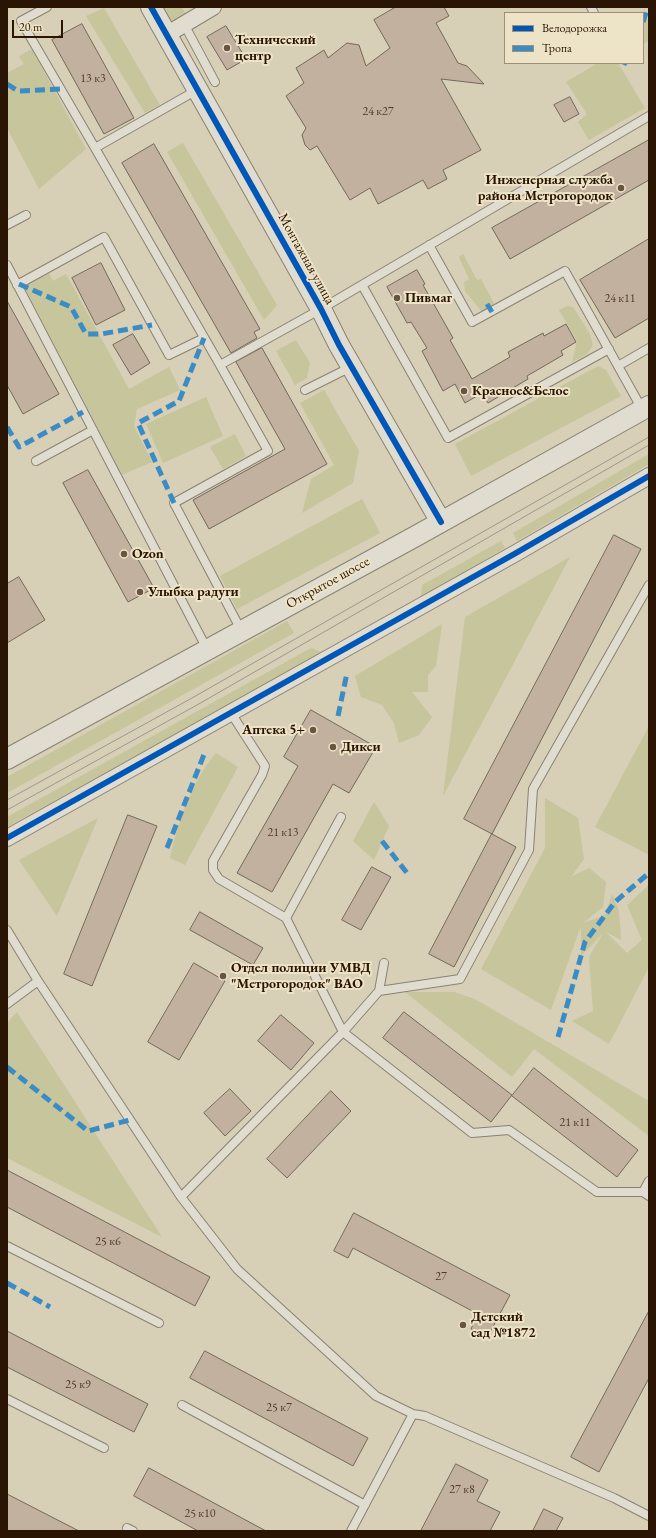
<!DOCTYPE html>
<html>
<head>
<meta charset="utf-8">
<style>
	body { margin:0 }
	#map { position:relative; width:656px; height:1538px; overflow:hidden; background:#d7cfb6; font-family:"EB Garamond",serif }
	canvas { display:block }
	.frame { position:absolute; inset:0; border:8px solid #2a1403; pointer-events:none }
	.legend { position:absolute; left:504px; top:12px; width:140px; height:52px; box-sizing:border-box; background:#ede4c7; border:1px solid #9f9179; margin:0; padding:5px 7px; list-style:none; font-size:12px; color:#2a1403 }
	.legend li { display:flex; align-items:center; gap:8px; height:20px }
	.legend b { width:20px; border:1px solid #9f9179 }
	.scale { position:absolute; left:12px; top:20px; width:51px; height:18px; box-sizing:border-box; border:2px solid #2a1403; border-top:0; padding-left:5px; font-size:12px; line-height:14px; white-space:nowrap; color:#2a1403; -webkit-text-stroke:3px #ede4c7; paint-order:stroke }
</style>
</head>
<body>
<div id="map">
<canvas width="656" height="1538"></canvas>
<div class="frame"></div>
<ul class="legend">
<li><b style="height:5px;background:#0057b8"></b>Велодорожка</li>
<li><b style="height:5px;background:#3b8bc5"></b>Тропа</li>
</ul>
<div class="scale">20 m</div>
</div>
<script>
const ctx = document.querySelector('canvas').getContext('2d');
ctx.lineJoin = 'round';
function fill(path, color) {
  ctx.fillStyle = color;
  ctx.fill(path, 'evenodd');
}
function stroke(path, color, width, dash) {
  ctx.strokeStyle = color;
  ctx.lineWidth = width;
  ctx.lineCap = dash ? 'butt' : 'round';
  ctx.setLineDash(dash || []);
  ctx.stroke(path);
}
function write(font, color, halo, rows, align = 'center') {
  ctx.font = font + ' "EB Garamond",serif';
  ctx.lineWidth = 4;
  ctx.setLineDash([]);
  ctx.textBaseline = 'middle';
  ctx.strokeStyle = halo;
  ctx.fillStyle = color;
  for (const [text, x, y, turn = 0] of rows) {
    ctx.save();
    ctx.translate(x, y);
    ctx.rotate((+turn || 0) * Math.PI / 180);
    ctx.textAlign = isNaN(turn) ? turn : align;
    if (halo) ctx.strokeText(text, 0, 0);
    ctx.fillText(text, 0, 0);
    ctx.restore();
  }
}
const green = new Path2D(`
	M161 7H182L186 15 170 23Z
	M104 8 160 105 145 113 86 16Z
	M643 18 649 20V41L643 44Z
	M32 49 86 149 39 189 7 128V73L24 64 19 56Z
	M598 63H618L645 108 589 140 578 122 587 114 566 82Z
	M183 143 277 305 264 320 167 152Z
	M463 254 477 280 481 279 495 305 483 313 465 291 464 282 469 279 459 257Z
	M49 273 53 281 66 274 129 389 169 367 180 390 137 409 134 426 152 462 122 475 24 286Z
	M567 306 573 307 590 334 593 345 587 354 572 362 577 341 559 310Z
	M296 340 310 363 307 378 295 385 276 351Z
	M598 366 606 370 621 396 471 476 455 444Z
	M324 390 359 451 353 483 302 513 311 479 334 465 300 403Z
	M206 397 223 436 163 463 146 424Z
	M235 434 246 456 223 469 210 447Z
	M649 454V464L517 541 513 533Z
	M362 499 380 533 237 609 220 576Z
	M501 541 505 548 421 597 422 585Z
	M570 557 443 796 465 617Z
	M287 621 294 633 7 793V777Z
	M442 624 436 666 428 675V692H412L432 717 419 735 399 743 394 723 382 705 361 697 355 676Z
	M311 648 324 653 7 827V817Z
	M649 726V855L595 827Z
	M216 753 238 767 185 865 170 858C178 822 192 781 216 753Z
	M545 798 578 818 584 859 571 877 589 868 606 882 603 907 583 923 605 915 612 894 619 911 621 940 606 932 627 953 642 940 627 905 649 885V967L609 1044 572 1021 593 1011 589 957 603 933 581 956V926L551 1010 481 969 545 848Z
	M374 802 389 826 374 860 353 841Z
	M98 818 57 916 19 860Z
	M405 992H454L475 999 649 1101V1136L534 1049 512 1077Z
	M17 1012 162 1237 7 1158V1023Z`);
const building = new Path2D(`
	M396 7H444L449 16 436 23 458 63 467 66 484 84 441 79 481 150 443 170 447 179 428 189 423 180 378 204 370 188 350 200 317 146 310 150 305 145 302 135 306 128 286 96 304 83 296 68 324 50 328 58 347 43 359 45 366 66 390 48 374 20Z
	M82 24 134 118 104 134 52 40Z
	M226 26 246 59 227 70 207 37Z
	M570 97 579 114 564 122 554 105Z
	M649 140V180L510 259 492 228Z
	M154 144 260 329 254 332 257 338 231 353 122 163Z
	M649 239V318L615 338 580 280Z
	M101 263 125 310 96 325 72 278Z
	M417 270 425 284 423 285 453 338 450 340 472 379 510 357 508 352 543 333 544 336 566 324 576 342 561 351 563 355 527 376 528 379 488 403 482 393 465 403 455 384 443 391 422 351 427 348 411 322 407 323 387 287Z
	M7 301 59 394 23 414 7 385Z
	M133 334 150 363 131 375 113 345Z
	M262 348 327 464 209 529 193 500 285 449 236 362Z
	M88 470 154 588 128 602 63 483Z
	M614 535 641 549 492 834 464 819Z
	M19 577 45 620 7 643V584Z
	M311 710 376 747 349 793 333 784 272 892 237 873 298 766 284 757Z
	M128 815 157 826 92 986 64 974Z
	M492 834 516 847 454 967 429 954Z
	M372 867 391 877 361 930 342 920Z
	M200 912 263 948 253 965 190 930Z
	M194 963 225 981 179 1060 148 1042Z
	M404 1012 512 1095 491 1122 383 1038Z
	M281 1015 314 1043 291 1070 258 1041Z
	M534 1068 638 1150 617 1177 512 1096Z
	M230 1089 251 1111 225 1136 204 1113Z
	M331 1091 351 1111 287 1178 267 1159Z
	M7 1170 210 1277 195 1306 7 1207Z
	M354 1213 510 1295 487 1338 471 1329 478 1314 353 1248 348 1258 334 1251Z
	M649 1311V1378L599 1472 571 1457Z
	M7 1331 148 1404 134 1432 7 1367Z
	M205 1351 368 1438 353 1466 190 1378Z
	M456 1464 488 1480 477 1501 500 1512 490 1531H421Z
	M149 1468 266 1531H198L134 1496Z
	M7 1494 79 1531H7Z
	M544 1509 563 1518 556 1531H533Z`);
const service = new Path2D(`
	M47 7 21 21 95 148
	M591 7 594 13
	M184 24 215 82
	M197 90 95 148 220 365
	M7 225 26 215
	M429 245 472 322 565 271 642 409
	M7 265 207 649
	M17 285 104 237 169 355 204 338
	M362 285 448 438 609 349
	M618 366 649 348
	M305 390 351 367
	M36 461 93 430
	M241 630 174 503 268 451 220 365 321 309 649 116
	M231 713 265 766 262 775 213 861V870L219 879 286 918
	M341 817 286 918 343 1032 472 1133 509 1130 597 1192H643L649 1196
	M7 930 38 981 181 1197 237 1269 376 1396 413 1414 425 1416 614 1498 649 1516
	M379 991 460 979 529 850 533 789 649 585
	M7 1004 38 981
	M643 1192 649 1181
	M181 1197 343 1032 379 991 384 963
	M7 1246 159 1323
	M7 1399 104 1448
	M182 1405 365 1505
	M127 1528 133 1531
	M351 1531 413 1414`);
const minor = new Path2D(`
	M166 35 213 7
	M7 838 516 553 649 476`);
const tertiary = new Path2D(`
	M151 7 321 309 339 345 441 522
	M7 759 416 536 649 406`);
const tram = new Path2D(`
	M7 800 192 698 649 437
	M7 810 197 705 649 445`);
const quiet = new Path2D(`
	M643 22 648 7
	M624 65 625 63
	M7 84 18 91 61 89
	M19 284 71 307 86 334H101L152 325
	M487 304 492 312
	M7 427 19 447 83 412
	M174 503 138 423 179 401 204 338
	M338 716 347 673
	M382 841 407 873
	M167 848 205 752
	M558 1037 585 942 615 902 649 873
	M7 1067 88 1131 130 1120
	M7 1283 50 1307`);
const cycleway = new Path2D(`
	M151 7 321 309 339 345 441 522
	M7 838 516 553 649 476`);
const markers = [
	[227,48,4,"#675542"],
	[621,188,4,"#675542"],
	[397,298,4,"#675542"],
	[464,391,4,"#675542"],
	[124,554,4,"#675542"],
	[140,592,4,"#675542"],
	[313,730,4,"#675542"],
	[333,747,4,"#675542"],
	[223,976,4,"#675542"],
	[463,1325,4,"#675542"]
];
const numberNames = [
	["13 к3",93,79],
	["24 к27",378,112],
	["24 к11",620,299],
	["21 к13",283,833],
	["21 к11",575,1123],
	["25 к6",108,1242],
	["27",441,1277],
	["25 к9",78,1385],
	["25 к7",279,1408],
	["27 к8",462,1490],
	["25 к10",200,1514]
];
const poiNames = [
	["Технический",235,40],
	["центр",235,56],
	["Инженерная служба",613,180,"right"],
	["района Метрогородок",613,196,"right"],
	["Пивмаг",405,298],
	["Красное&Белое",472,391],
	["Ozon",132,554],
	["Улыбка радуги",148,592],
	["Аптека 5+",305,730,"right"],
	["Дикси",341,747],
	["Отдел полиции УМВД",231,968],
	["\"Метрогородок\" ВАО",231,984],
	["Детский",471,1317],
	["сад №1872",471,1333]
];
const streetNames = [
	["Монтажная улица",306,259,61],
	["Открытое шоссе",328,583,-29]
];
fill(green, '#c6c59b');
fill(building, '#c2b19f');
stroke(building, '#71695b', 1);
stroke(service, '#898272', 10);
stroke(minor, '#898272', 18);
stroke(tertiary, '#898272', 22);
stroke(service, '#e0dccf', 8);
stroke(minor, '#e0dccf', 16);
stroke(tertiary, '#e0dccf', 20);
stroke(tram, '#9d988c', 1);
stroke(quiet, '#3b8bc5', 5, [10, 5]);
stroke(cycleway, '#0057b8', 6);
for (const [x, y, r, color] of markers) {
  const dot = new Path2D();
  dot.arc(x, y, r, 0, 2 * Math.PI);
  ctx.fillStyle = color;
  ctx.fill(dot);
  stroke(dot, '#ede4c7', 1.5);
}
write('12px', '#503b2a', null, numberNames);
write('bold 14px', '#2a1403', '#ede4c7', poiNames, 'left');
write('14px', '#2a1403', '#ede4c7', streetNames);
</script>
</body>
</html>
